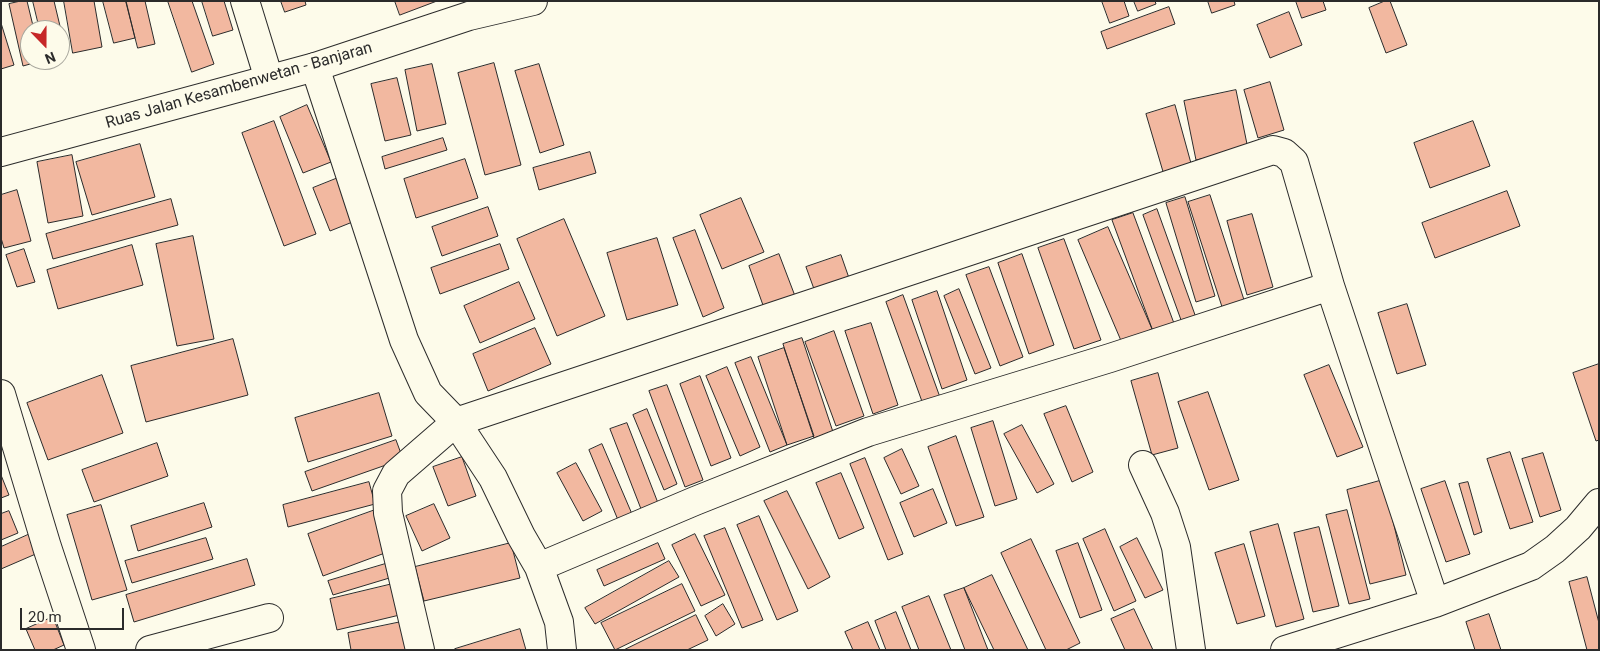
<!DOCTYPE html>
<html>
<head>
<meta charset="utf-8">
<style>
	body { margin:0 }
	#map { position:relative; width:1600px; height:651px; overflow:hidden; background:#fdfbea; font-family:Roboto,sans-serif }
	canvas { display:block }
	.frame { position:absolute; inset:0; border:2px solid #2b2b2b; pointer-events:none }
	.north { position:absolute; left:20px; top:20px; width:50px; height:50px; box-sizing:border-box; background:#fdfbea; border:1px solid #a9a89e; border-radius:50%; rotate:158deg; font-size:14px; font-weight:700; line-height:20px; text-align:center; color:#2b2b2b }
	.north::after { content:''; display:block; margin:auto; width:18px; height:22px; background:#c62828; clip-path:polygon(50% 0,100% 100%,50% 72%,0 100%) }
	.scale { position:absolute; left:20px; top:608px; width:104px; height:22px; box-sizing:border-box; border:2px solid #2b2b2b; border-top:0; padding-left:6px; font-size:15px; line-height:18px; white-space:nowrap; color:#2b2b2b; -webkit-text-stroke:4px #fdfbea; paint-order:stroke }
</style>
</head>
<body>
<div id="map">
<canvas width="1600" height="651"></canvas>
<div class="frame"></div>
<div class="north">N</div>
<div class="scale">20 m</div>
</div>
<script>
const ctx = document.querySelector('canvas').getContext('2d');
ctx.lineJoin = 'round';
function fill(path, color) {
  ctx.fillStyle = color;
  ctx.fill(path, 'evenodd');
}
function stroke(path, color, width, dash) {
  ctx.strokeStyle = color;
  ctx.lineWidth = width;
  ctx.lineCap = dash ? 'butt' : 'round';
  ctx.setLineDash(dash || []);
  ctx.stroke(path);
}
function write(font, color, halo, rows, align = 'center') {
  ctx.font = font + ' Roboto,sans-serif';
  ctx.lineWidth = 4;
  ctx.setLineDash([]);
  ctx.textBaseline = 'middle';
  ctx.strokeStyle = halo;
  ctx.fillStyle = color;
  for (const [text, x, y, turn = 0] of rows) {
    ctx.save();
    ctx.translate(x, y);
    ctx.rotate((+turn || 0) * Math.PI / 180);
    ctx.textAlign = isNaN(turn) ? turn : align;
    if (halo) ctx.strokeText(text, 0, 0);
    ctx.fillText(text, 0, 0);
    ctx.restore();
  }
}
const building = new Path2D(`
	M21 1H27L34 30H30V60H41V61L23 66 9 4Z
	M33 1H54L65 47 60 49V30H40Z
	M64 1H94L102 47 73 53Z
	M103 1H126L135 38 114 43Z
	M126 1H145L155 44 138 48Z
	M168 1H192L214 64 192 72Z
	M202 1H224L233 30 213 36Z
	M281 1H305L306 5 285 12Z
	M395 1H437L400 15Z
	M1102 1H1124L1129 16 1110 23Z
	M1134 1H1155L1156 4 1138 11Z
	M1208 1H1234L1235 5 1212 13Z
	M1296 1H1323L1326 10 1302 18Z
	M1385 1H1390L1407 45 1386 53 1369 8Z
	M1169 7 1175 24 1107 49 1101 32Z
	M1289 12 1302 45 1270 58 1257 25Z
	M1 23 14 65 1 69Z
	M494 63 521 165 485 175 458 73Z
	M432 64 446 124 417 131 405 70Z
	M539 64 564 145 540 153 515 71Z
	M397 78 411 135 385 141 371 84Z
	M1270 82 1284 130 1258 138 1244 90Z
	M1236 90 1248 149 1196 160 1184 101Z
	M307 105 331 162 303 173 280 117Z
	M1175 105 1192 167 1164 175 1146 114Z
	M274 121 316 234 284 246 242 133Z
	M1473 121 1490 166 1430 188 1414 143Z
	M443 138 447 150 385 169 382 157Z
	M140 144 155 197 92 215 76 162Z
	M590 152 596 173 539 190 533 168Z
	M72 155 83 216 48 223 37 162Z
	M465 159 478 198 416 218 404 179Z
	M338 178 355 221 330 231 313 188Z
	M17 190 31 241 4 248 1 238V195Z
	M1507 191 1520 226 1435 258 1422 223Z
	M1210 195 1246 306 1224 313 1188 202Z
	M1185 197 1215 296 1196 302 1166 203Z
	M741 198 764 252 722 269 700 215Z
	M171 199 178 225 53 259 46 234Z
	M488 207 498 236 442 256 432 227Z
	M1157 209 1199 326 1185 331 1143 215Z
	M1133 213 1175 326 1154 334 1112 220Z
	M1252 214 1273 287 1247 295 1227 221Z
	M564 219 605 316 557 336 517 239Z
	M1108 227 1152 329 1122 343 1078 240Z
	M695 230 724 308 703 317 673 238Z
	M193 236 214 339 177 346 156 244Z
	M657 238 678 305 627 320 607 253Z
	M1064 239 1101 340 1074 349 1038 248Z
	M500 244 509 269 440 294 431 268Z
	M132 245 143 285 58 309 47 270Z
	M24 249 35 282 17 287 6 255Z
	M779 254 795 296 764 308 749 266Z
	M1022 254 1054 345 1029 354 998 263Z
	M841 255 849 278 814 289 806 267Z
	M989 267 1023 357 1000 366 966 275Z
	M519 282 535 319 480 343 464 306Z
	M959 289 991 368 975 374 944 296Z
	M937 291 967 380 942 389 912 300Z
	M903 295 941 400 924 407 886 302Z
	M1407 304 1426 365 1397 374 1378 313Z
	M871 323 898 405 873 414 845 331Z
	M535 328 551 364 488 391 473 354Z
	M834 331 864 416 836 426 805 342Z
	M802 338 833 432 814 438 783 344Z
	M233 339 248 395 146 422 131 366Z
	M784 348 814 436 787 445 758 357Z
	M751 357 787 445 770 452 735 363Z
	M1599 364V440L1596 441 1573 373Z
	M1329 365 1363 447 1337 457 1304 375Z
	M727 367 760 447 740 456 706 376Z
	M1158 373 1178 448 1152 455 1131 381Z
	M102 375 123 433 48 460 27 403Z
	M700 376 731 458 711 466 680 384Z
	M667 385 703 480 685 487 649 391Z
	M1208 392 1239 480 1209 490 1178 402Z
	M379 393 392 436 308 462 295 418Z
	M1066 406 1093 472 1072 482 1044 414Z
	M647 409 677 484 664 490 633 415Z
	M993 421 1017 499 995 506 971 428Z
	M627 423 658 503 641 509 610 429Z
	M1022 425 1054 484 1037 493 1004 434Z
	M956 436 984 517 956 526 928 447Z
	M396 440 403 459 312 491 305 472Z
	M157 443 168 476 94 502 82 470Z
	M602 444 632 514 618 520 589 450Z
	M902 449 919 486 901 494 884 458Z
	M1510 452 1533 522 1510 529 1487 459Z
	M1543 453 1561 510 1540 517 1522 459Z
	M462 457 476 496 448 506 433 467Z
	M865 458 903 554 888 560 850 464Z
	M576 463 602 511 583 521 557 473Z
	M841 473 864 528 839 539 816 483Z
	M1 475 9 495 1 498Z
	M1383 480 1406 575 1370 584 1347 490Z
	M1445 481 1470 554 1446 562 1421 489Z
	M369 482 375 504 288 527 283 505Z
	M1468 482 1482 532 1474 535 1459 484Z
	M933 489 947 523 914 537 900 503Z
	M787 491 830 577 808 589 764 501Z
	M204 503 212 527 138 551 131 526Z
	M434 504 450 538 422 551 406 516Z
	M101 505 127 590 92 600 67 515Z
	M378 509 393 550 323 576 308 534Z
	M1347 510 1370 599 1349 604 1326 515Z
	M9 511 18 533 1 540V514Z
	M759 516 798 611 777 620 737 525Z
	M1278 524 1304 619 1276 627 1250 532Z
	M1319 527 1339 606 1313 612 1294 533Z
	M725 528 763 620 742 628 704 536Z
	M1105 529 1136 601 1114 611 1083 539Z
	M30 534 38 553 1 569V547Z
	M695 534 725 595 701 606 672 545Z
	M206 538 213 559 132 583 125 561Z
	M1137 538 1163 590 1145 598 1120 547Z
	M1031 539 1080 643 1066 650H1046L1001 553Z
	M511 543 520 578 424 601 415 567Z
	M658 543 665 559 604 586 597 570Z
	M1078 543 1102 610 1080 618 1056 551Z
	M1244 544 1265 616 1237 624 1215 553Z
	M247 559 255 585 134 622 126 595Z
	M669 561 679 577 595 624 585 608Z
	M392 562 396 576 333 595 328 581Z
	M992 575 1028 650H994L964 588Z
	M1587 577 1599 623V650H1587L1569 582Z
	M401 582 408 613 337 630 330 599Z
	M682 584 695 611 615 650 601 623Z
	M964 588 988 650H965L944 595Z
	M929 596 951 650H919L902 607Z
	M723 604 735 624 716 636 705 616Z
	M1134 609 1153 650H1125L1111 619Z
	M896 612 911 650H886L875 621Z
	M1489 614 1501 650H1475L1466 622Z
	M696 615 708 640 687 650H624Z
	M53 617 64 645 53 650H35L26 629Z
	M406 621 412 650H351L348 633Z
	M868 622 880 650H853L845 632Z
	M520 629 526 650H456L455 649Z`);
const street = new Path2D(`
	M245 1 269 79
	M315 67 404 340 428 393 456 422 493 478 521 536 539 567 559 622 562 650
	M1143 465 1165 513 1176 547 1191 650
	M539 567 695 501 868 432 1110 358 1330 286
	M150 650 269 618
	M420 650 388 513 387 491 396 474 456 422 1273 150 1284 153 1294 162 1330 286 1435 603
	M1285 650 1435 603 1531 566 1555 549 1578 528 1599 503`);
const secondary = new Path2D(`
	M1 152 315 67 469 16 533 1
	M1 394 47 547 81 650`);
const streetNames = [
	["Ruas Jalan Kesambenwetan - Banjaran",239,86,-16]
];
fill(building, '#f2b8a0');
stroke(building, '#2b2b2b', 1);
stroke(street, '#2b2b2b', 30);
stroke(secondary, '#2b2b2b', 30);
stroke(street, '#fdfbea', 28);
stroke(secondary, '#fdfbea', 28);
write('16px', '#2b2b2b', '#fdfbea', streetNames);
</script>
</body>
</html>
